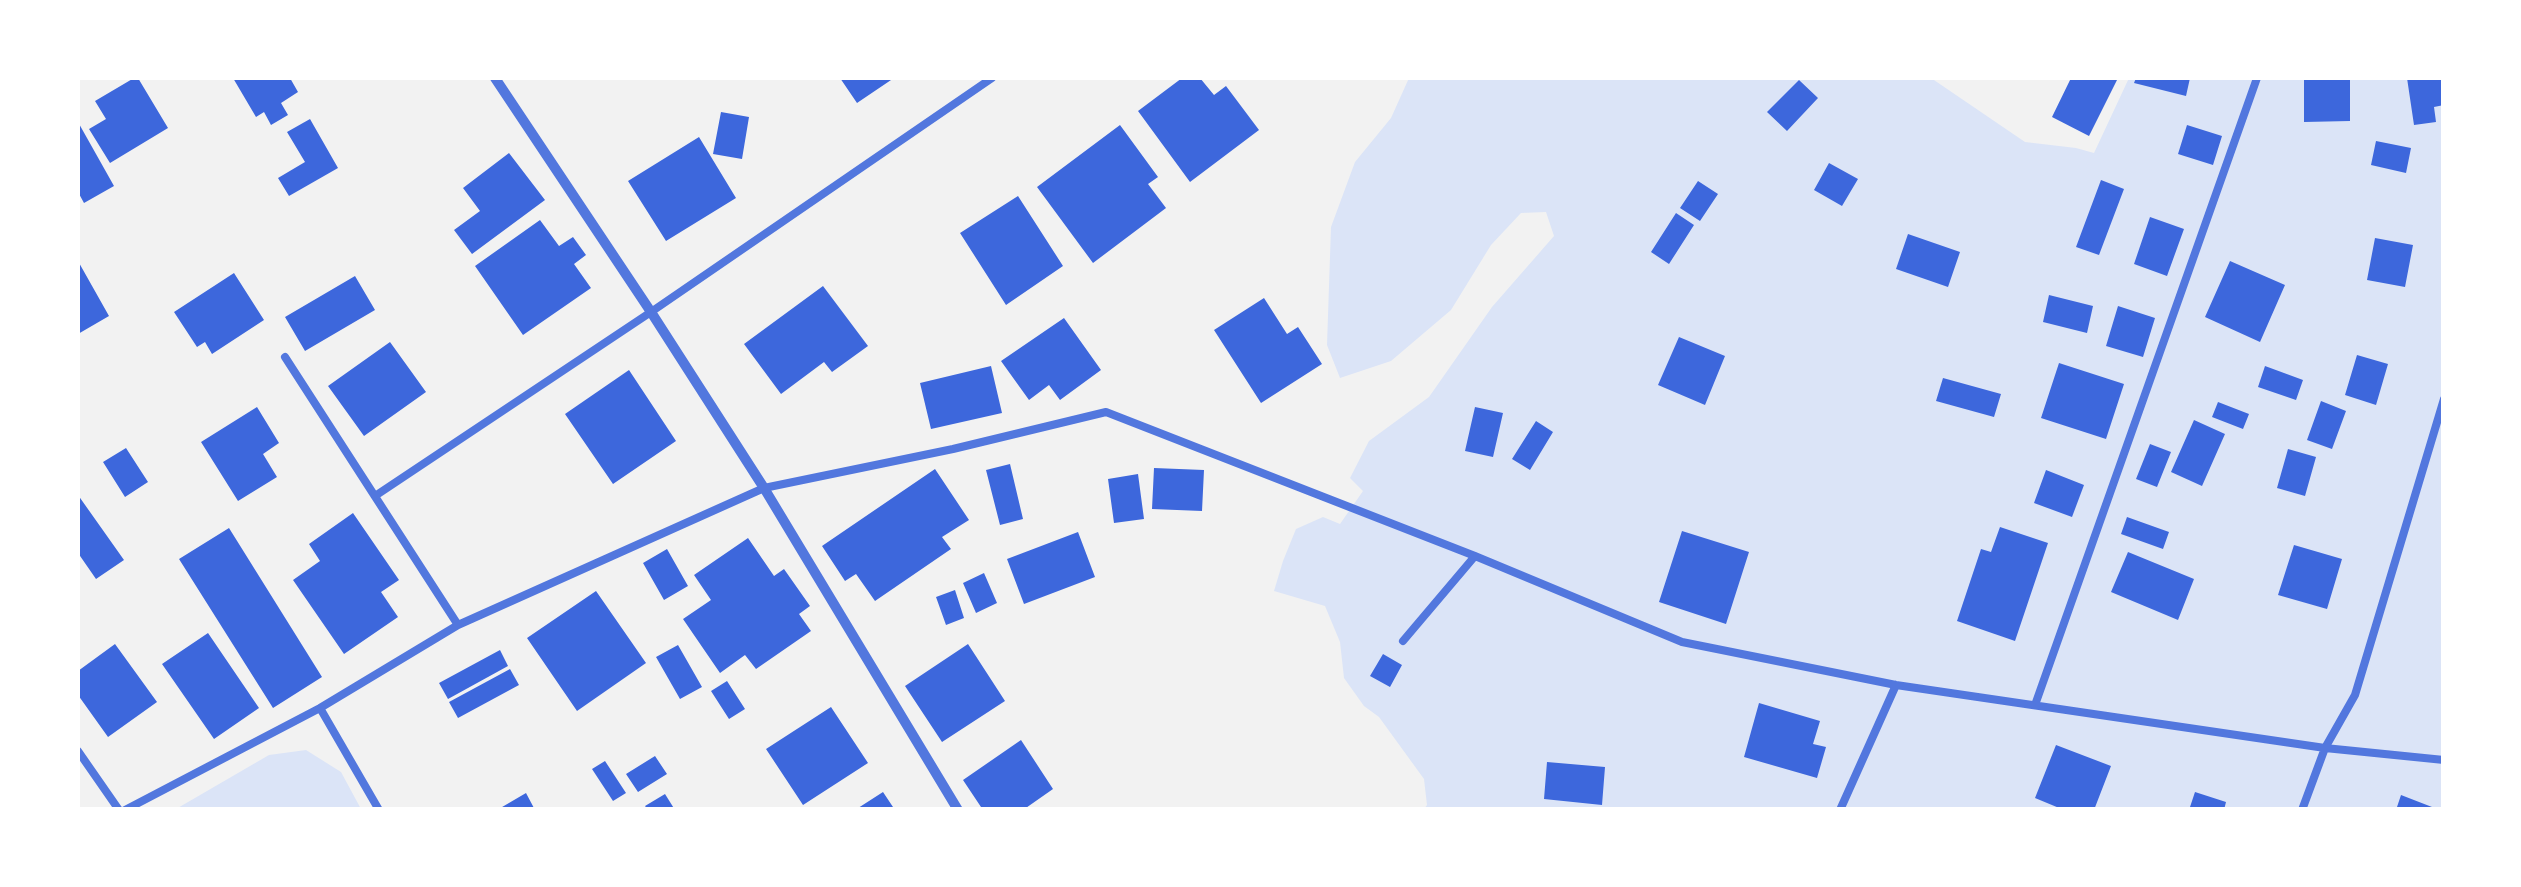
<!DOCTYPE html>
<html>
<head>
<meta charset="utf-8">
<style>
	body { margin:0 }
	#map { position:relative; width:2521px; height:887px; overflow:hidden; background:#f2f2f2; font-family:"Nunito Sans",sans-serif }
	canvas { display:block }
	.frame { position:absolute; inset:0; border:80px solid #fff; pointer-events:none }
</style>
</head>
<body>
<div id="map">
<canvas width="2521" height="887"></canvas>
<div class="frame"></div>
</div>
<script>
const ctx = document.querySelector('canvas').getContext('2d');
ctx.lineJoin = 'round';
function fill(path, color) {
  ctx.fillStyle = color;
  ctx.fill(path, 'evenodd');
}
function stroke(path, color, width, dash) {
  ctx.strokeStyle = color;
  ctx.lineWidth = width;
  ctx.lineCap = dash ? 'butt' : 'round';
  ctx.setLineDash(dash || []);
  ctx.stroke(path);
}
const green = new Path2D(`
	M1409 78H1931L2025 142 2076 148 2094 153 2129 78H2443V809H1424L1427 805 1424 779 1379 717 1364 706 1344 678 1340 642 1325 606 1274 591 1283 561 1296 529 1323 517 1340 524 1363 491 1350 478 1369 441 1429 397 1492 307 1554 236 1546 212 1521 213 1491 245 1451 310 1391 361 1340 378 1327 345 1331 227 1355 162 1391 118Z
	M306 750 341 772 361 809H176L269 755Z`);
const building = new Path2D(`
	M134 78H138L168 128 110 163 89 129 106 119 95 101Z
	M233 78H290L298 92 281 103 288 115 271 125 264 112 256 117Z
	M840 78H894L857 103Z
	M1182 78H1200L1214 95 1226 86 1259 130 1190 182 1138 111Z
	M2071 78H2118L2089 136 2052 117Z
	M2136 78H2190L2186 96 2134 83Z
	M2304 78H2350V121L2304 122Z
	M2407 78H2444V105L2434 107 2436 122 2414 125Z
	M1799 80 1818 98 1787 131 1767 112Z
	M721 112 749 117 742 159 713 154Z
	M310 119 338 168 289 196 278 178 305 162 287 132Z
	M78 122 114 186 84 203 78 192Z
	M1120 125 1158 177 1148 184 1166 208 1093 263 1037 187Z
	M2187 125 2222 136 2213 165 2178 154Z
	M699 137 736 198 666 241 628 181Z
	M2376 141 2411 148 2406 173 2371 165Z
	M509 153 545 200 472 254 454 230 480 211 463 188Z
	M1829 163 1858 179 1842 206 1814 190Z
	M2101 180 2124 189 2099 255 2076 247Z
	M1698 181 1718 194 1700 221 1680 208Z
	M1018 196 1063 266 1006 305 960 233Z
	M1676 213 1694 225 1669 264 1651 252Z
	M2150 217 2184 229 2167 276 2134 264Z
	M540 220 559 246 573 237 586 255 574 264 591 288 523 335 475 266Z
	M1908 234 1960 252 1948 287 1896 269Z
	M2375 238 2413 245 2405 287 2367 280Z
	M78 261 109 316 78 334Z
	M2230 261 2285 285 2260 342 2205 317Z
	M234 273 264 320 212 354 205 342 197 347 174 312Z
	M355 276 375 310 305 351 285 317Z
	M823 286 868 346 832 372 824 362 781 394 744 344Z
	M2049 295 2093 306 2087 333 2043 322Z
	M1264 298 1287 334 1298 327 1322 364 1261 403 1214 330Z
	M2118 306 2155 318 2143 357 2106 346Z
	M1064 318 1101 370 1060 400 1049 385 1029 400 1001 361Z
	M1679 337 1725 356 1705 405 1658 385Z
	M390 342 426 392 364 436 328 386Z
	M2357 355 2388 364 2376 405 2345 395Z
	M2059 363 2124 384 2106 439 2041 418Z
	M991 366 1002 413 931 429 920 383Z
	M2265 366 2303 380 2296 400 2258 387Z
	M629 370 676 441 613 484 565 414Z
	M1943 378 2001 394 1994 417 1936 401Z
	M2321 401 2346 411 2332 449 2307 440Z
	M2218 402 2249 414 2243 429 2212 417Z
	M257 407 279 443 263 454 277 477 238 501 201 442Z
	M1475 407 1503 413 1493 457 1465 451Z
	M2194 420 2225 434 2202 486 2171 472Z
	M1536 421 1553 432 1530 470 1512 459Z
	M2150 444 2171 452 2157 487 2136 479Z
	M126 448 148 482 125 497 103 462Z
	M2288 449 2316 457 2305 496 2277 488Z
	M1010 464 1023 519 1000 525 986 470Z
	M1154 468 1204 470 1202 511 1152 509Z
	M935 469 969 520 942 537 951 549 875 601 856 574 845 581 822 546Z
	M2046 470 2084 485 2072 517 2034 503Z
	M1138 474 1144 519 1114 523 1108 479Z
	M78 495 124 560 96 579 78 553Z
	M353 513 399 580 381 592 398 617 344 654 293 580 320 561 309 544Z
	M2127 517 2169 532 2163 549 2121 534Z
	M2000 527 2048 543 2015 641 1957 621 1981 549 1991 552Z
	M229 528 322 677 273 708 179 559Z
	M1682 531 1749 552 1726 624 1659 602Z
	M1078 532 1095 577 1024 604 1007 559Z
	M748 538 774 576 784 569 810 606 799 614 811 631 756 669 745 655 720 673 683 619 711 600 694 575Z
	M2294 545 2342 559 2327 609 2278 595Z
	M667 549 688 586 664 600 643 563Z
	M2128 552 2194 579 2178 620 2111 592Z
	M984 573 997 603 976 613 963 583Z
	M955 590 964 618 946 625 936 597Z
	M596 591 646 663 577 711 527 638Z
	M208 633 259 708 214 739 162 664Z
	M115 644 157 702 108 737 78 695V671Z
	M968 644 1005 701 942 742 905 686Z
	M678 645 702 687 680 699 656 657Z
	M500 650 508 666 448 699 439 683Z
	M1383 654 1402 665 1390 687 1370 676Z
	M510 669 519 685 458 718 449 702Z
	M727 681 745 709 729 719 711 691Z
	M1759 703 1820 721 1813 744 1826 747 1817 778 1744 757Z
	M831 707 868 763 803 805 766 749Z
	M1021 740 1053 789 1023 810H983L963 780Z
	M2056 745 2111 766 2094 810H2064L2035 798Z
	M655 756 667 774 638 792 626 774Z
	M605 761 626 793 613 801 592 769Z
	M1547 762 1605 767 1602 805 1544 799Z
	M883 792 895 810H855Z
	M2195 792 2226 802 2224 810H2189Z
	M526 793 535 810H497Z
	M665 794 675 810H648L645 806Z
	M2401 795 2432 807 2431 810H2396Z`);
const service = new Path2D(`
	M285 357 458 625
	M375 496 651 312 992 78
	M1403 641 1475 556
	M2035 705 2257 78
	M320 708 379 810
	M78 751 119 810
	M125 810 320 708 458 625 764 488 953 449 1106 412 1475 556 1682 642 1896 685 2325 748 2444 760
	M1840 810 1896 685
	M2302 810 2325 748 2355 695 2444 399`);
const minor = new Path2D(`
	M495 78 651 312 764 488 958 810`);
fill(green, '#dbe4f7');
fill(building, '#3d67dc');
stroke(service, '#5277de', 8);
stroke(minor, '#5277de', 10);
</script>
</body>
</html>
